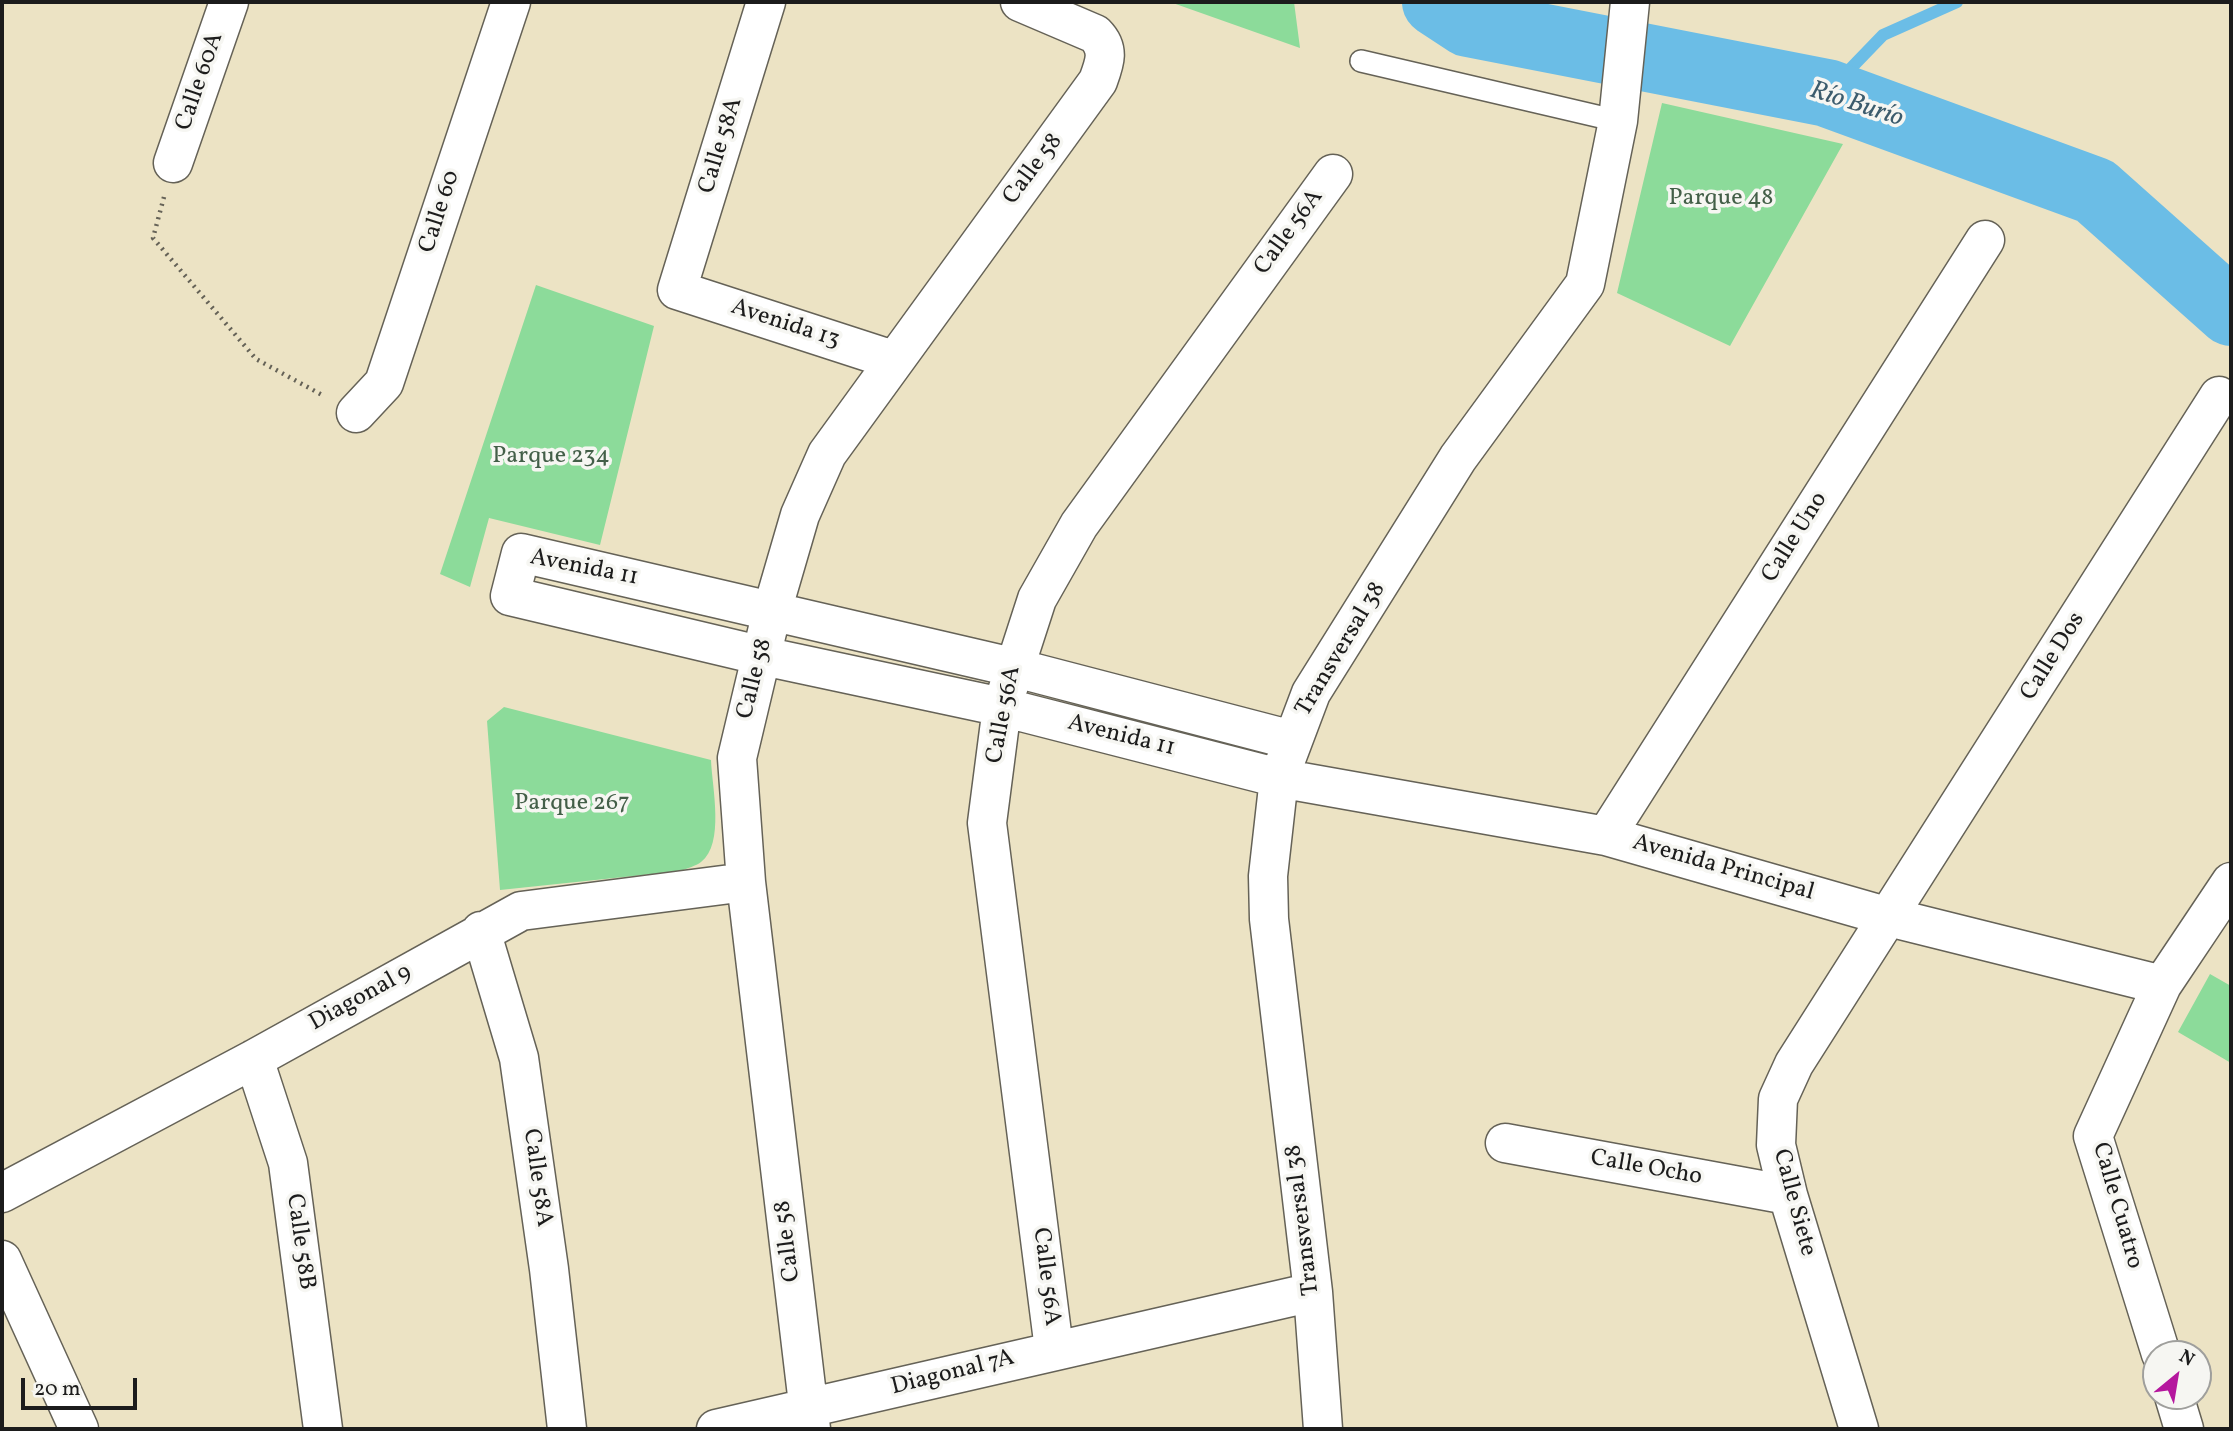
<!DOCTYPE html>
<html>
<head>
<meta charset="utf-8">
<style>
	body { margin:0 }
	#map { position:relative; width:2233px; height:1431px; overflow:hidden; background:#ece3c4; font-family:Vollkorn,serif }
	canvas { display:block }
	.frame { position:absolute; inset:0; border:4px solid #1c1c1c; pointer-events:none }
	.north { position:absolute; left:2142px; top:1340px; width:70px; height:70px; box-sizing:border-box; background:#f6f6f2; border:2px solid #9f9f9c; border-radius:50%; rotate:30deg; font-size:19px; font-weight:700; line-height:28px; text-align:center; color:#1c1c1c }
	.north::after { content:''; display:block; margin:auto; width:24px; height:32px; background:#b5179e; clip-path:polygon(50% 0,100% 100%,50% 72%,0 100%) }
	.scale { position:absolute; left:21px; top:1378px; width:116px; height:32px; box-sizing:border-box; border:4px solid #1c1c1c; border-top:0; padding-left:9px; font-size:21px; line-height:24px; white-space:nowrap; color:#1c1c1c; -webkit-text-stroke:5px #f6f6f2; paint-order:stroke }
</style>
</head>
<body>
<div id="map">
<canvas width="2233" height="1431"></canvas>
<div class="frame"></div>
<div class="north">N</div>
<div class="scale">20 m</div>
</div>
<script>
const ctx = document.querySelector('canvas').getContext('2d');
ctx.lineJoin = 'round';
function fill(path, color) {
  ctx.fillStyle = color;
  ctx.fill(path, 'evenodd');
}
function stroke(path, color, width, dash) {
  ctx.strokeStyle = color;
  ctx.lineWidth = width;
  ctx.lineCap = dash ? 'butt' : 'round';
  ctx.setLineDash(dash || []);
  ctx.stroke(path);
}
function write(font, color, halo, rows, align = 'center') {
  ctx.font = font + ' Vollkorn,serif';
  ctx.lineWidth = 7;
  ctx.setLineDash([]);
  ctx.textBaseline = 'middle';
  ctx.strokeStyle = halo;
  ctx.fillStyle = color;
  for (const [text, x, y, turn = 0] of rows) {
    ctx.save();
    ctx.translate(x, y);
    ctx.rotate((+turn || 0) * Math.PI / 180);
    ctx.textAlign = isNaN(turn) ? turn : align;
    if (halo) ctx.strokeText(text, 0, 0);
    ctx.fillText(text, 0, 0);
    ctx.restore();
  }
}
const green = new Path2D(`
	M1170 2H1294L1300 48Z
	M1662 103 1843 144 1730 346 1617 293Z
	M536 285 654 326 600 545 489 518 470 587 440 574Z
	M504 707 711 760C712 787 725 844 701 862 696 866 687 868 681 871L500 890 487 721Z
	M2210 974 2231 986V1063L2178 1032Z`);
const stream = new Path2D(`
	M1827 93 1883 35 1957 2`);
const river = new Path2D(`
	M1436 2 1468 23 1827 93 2095 191 2231 312`);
const path = new Path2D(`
	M164 197 153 238 256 359 324 396`);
const lane = new Path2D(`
	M1361 61 1618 121`);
const street = new Path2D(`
	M766 2 677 290 893 360
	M173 163 229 2
	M356 413 384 383 511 2
	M1292 740 1012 667 521 553 510 596 763 656 1002 707 1279 778 1606 836 1889 917 2162 985
	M1606 836 1985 240
	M481 931 519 1058 549 1269 567 1429
	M254 1059 288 1163 323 1429
	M1505 1143 1788 1195
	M2 1193 254 1059 521 911 746 882
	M2 1260 79 1429
	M1054 1349 987 823 1002 707 1037 599 1079 525 1333 174
	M2161 1354 2093 1136 2162 985 2231 882
	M2174 1396 2184 1429
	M716 1429 1313 1292
	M811 1429 746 882 737 758 772 611 800 515 827 454 1098 81C1105 62 1110 49 1095 34L1020 2
	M1323 1429 1313 1292 1269 919 1268 876 1279 778 1311 693 1458 458 1585 284 1618 121 1630 2
	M1859 1429 1788 1195 1776 1145 1778 1099 1794 1064 2219 396`);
const streetNames = [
	["Calle 60A",201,82,-71],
	["Calle 58A",722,146,-73],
	["Calle 58",1034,170,-53],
	["Calle 60",441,212,-72],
	["Calle 56A",1290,233,-54],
	["Avenida 13",785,325,18],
	["Calle Uno",1796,538,-58],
	["Avenida 11",584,569,11],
	["Transversal 38",1342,650,-59],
	["Calle Dos",2054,657,-58],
	["Calle 58",756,679,-76],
	["Calle 56A",1005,715,-79],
	["Avenida 11",1121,737,14],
	["Avenida Principal",1723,869,16],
	["Diagonal 9",361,999,-29],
	["Calle Ocho",1646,1169,10],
	["Calle 58A",536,1178,82],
	["Calle Siete",1793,1203,75],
	["Calle Cuatro",2116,1206,74],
	["Transversal 38",1304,1220,-97],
	["Calle 58",789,1241,-97],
	["Calle 58B",299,1242,82],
	["Calle 56A",1045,1277,83],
	["Diagonal 7A",953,1374,-14]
];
const parkNames = [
	["Parque 48",1721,200],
	["Parque 234",551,458],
	["Parque 267",572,805]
];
const waterNames = [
	["Río Burío",1856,106,18]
];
fill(green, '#8cdb9a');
stroke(stream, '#6bbde6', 12);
stroke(river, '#6bbde6', 68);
stroke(lane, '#656257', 24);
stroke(street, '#656257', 41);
stroke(path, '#656257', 4.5, [2, 5]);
stroke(lane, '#fff', 21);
stroke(street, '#fff', 38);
write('24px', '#1c1c1c', '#f6f6f2', streetNames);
write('24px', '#435f48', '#f6f6f2', parkNames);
write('italic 26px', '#3c5c6d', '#f6f6f2', waterNames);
</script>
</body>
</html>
